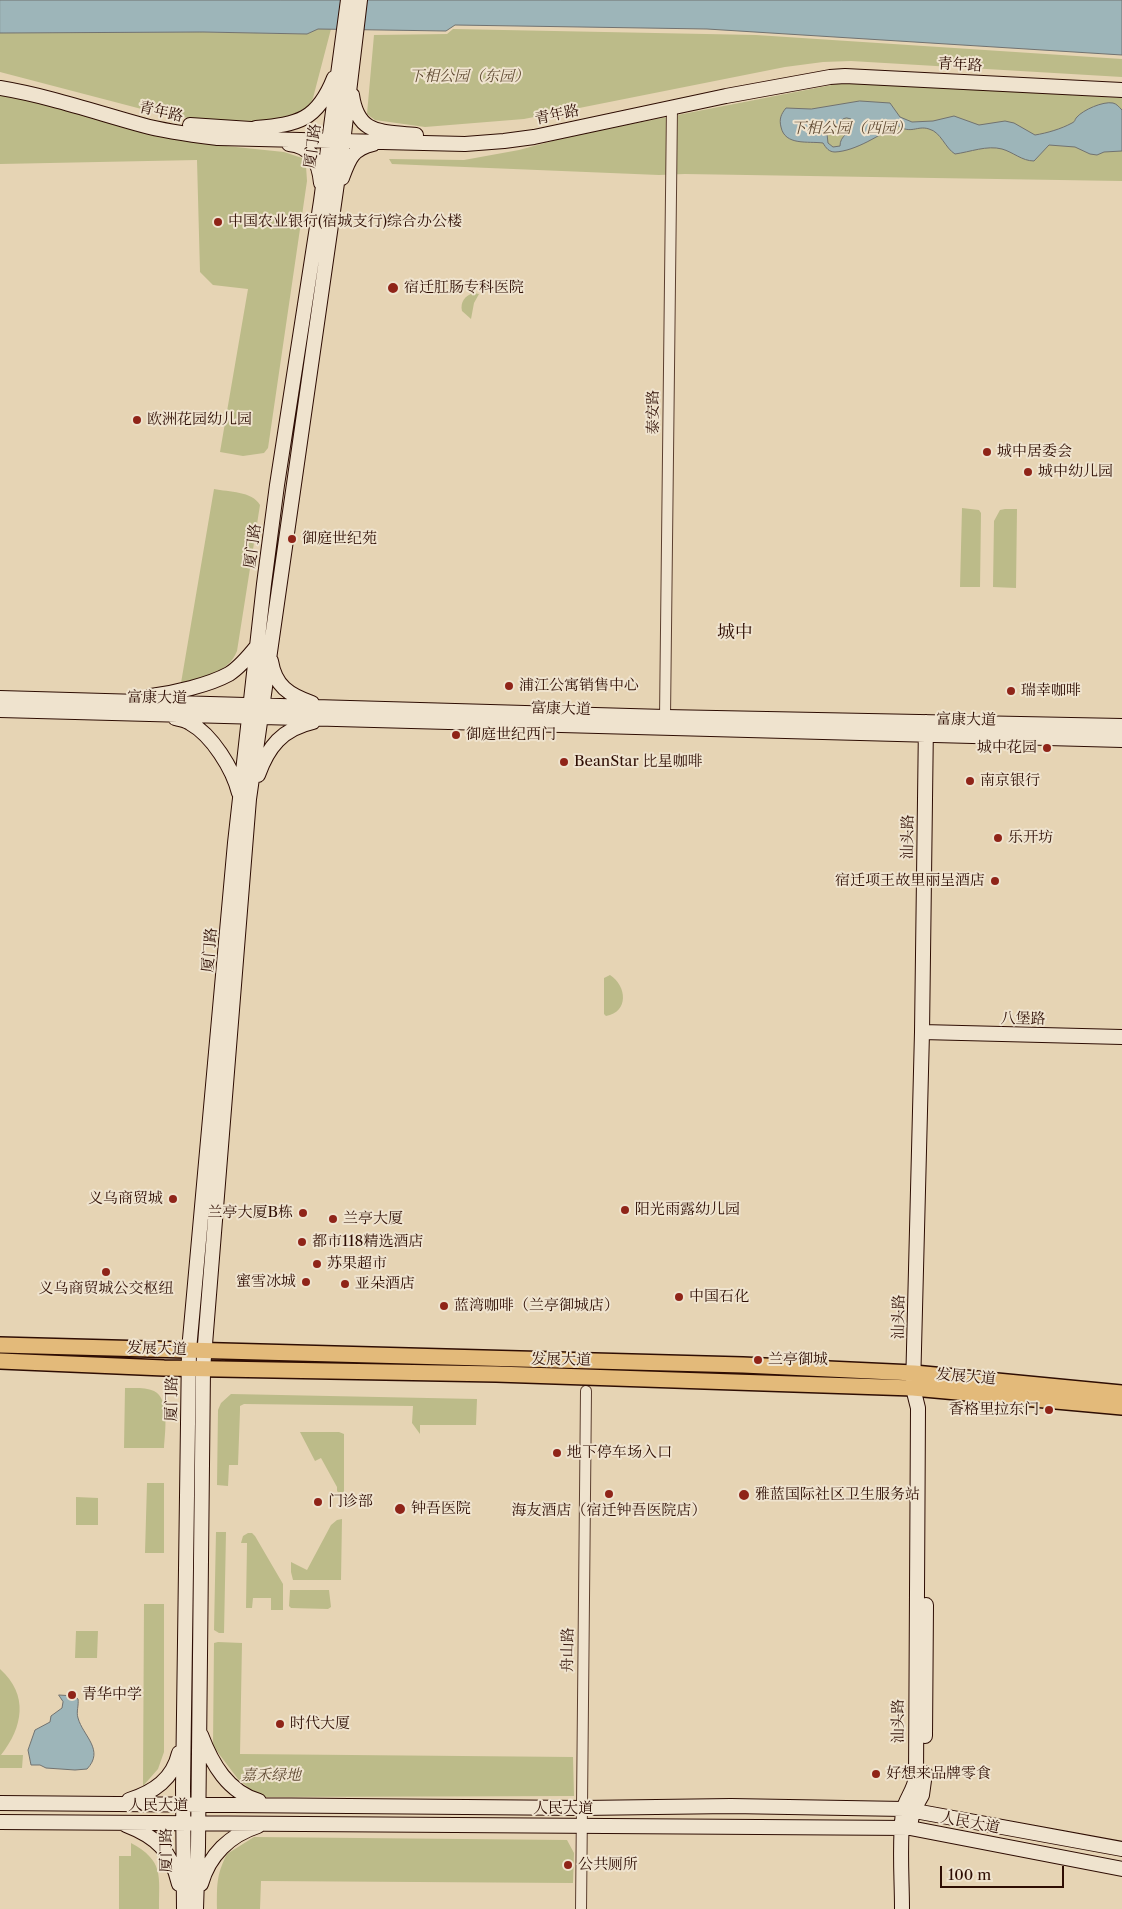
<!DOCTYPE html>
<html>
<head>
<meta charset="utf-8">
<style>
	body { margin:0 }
	#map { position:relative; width:1122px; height:1909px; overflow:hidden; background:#e6d4b4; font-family:"Libre Caslon Text",serif }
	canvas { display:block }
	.scale { position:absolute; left:940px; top:1866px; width:124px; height:22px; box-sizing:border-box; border:2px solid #2e0d03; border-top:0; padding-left:6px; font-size:15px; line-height:18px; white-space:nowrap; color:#2e0d03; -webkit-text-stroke:4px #efe3ce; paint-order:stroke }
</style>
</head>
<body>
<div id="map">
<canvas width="1122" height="1909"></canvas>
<div class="scale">100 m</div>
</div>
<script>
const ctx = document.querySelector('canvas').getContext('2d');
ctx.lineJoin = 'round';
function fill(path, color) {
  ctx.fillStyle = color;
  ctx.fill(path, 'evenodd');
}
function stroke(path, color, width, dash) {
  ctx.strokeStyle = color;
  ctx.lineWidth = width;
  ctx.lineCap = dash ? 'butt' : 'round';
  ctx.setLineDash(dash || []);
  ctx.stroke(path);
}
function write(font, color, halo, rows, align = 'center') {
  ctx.font = font + ' "Libre Caslon Text","Noto Serif SC",serif';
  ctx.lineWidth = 4;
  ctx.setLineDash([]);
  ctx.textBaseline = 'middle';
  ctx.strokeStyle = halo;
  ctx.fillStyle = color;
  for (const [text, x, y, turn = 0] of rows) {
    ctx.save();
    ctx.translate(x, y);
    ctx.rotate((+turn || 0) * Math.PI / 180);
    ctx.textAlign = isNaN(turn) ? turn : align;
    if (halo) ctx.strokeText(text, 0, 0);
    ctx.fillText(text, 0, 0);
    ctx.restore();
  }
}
const green = new Path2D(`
	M317 29H331L313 98 309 107 283 122 194 119 153 112 0 72V33L203 32 307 34Z
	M453 29 756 35 1122 59V77L851 61 823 62 785 67 524 119 425 127 375 120 367 114 374 35 447 34Z
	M847 82 1122 98V181L685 174 659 175 392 164 389 159 464 160 519 150 575 135Z
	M0 94 47 105 162 137 197 143 284 152 302 158 306 166 307 181 268 448 264 453 243 456 220 452 248 289 213 285 200 272 197 160 0 164Z
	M474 293 479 294 474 303 471 319 462 311C460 302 465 295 474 293Z
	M214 489C229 492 252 491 260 505L237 651C228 674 202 677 181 683Z
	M962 508 979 510 981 513 980 587H960Z
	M1005 509H1017L1016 588 993 587 994 521 1000 510Z
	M610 975C627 986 629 1012 606 1016L604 1014V978Z
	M125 1388C133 1388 146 1387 154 1391 170 1399 165 1432 164 1448H124Z
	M231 1394 477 1399 476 1425H420V1434L412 1423 413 1406 244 1404 240 1406V1410L238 1465H229L228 1486 217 1485 218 1410 221 1403Z
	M300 1432H339L344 1434V1492H338L337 1491V1487L321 1458 315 1461Z
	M147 1483H164V1553H145Z
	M76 1497 98 1498V1525H76Z
	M342 1519 341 1580H293L291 1572V1562L307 1570 331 1525 337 1520Z
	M216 1532H226L224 1633H219L214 1630Z
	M248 1533H252L255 1536 283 1584V1610H271V1598H253L252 1608H246L247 1543H241L243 1536Z
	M290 1590H329L331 1607 328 1609 291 1608 289 1606Z
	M144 1604H164V1752L158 1769 143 1786Z
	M76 1631H98L97 1658H75Z
	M218 1642 242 1643 240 1754 573 1757 574 1796 266 1797 250 1789 238 1779 213 1746 214 1643Z
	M0 1669C29 1695 23 1727 1 1755H23L22 1768H0Z
	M254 1837 567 1840 574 1853 573 1883 261 1881 260 1909H217C217 1886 216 1875 227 1854Z
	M131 1843C164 1861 159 1875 159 1909H119V1856H131Z`);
const water = new Path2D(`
	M0 0H1122V55L707 29 455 25 446 31 318 29 307 34 203 32 0 33Z
	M860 101 890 103 900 117 912 122 933 121 954 116 979 125 1005 121 1014 123 1035 135C1047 133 1061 129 1072 123 1076 121 1074 120 1077 117 1083 110 1103 101 1113 103 1117 104 1119 107 1122 110V151L1104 152 1097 155 1090 154 1075 147 1049 145 1034 161C1022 161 1013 152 1002 149 987 145 970 152 955 154 945 148 941 132 929 129 917 125 911 135 897 125 879 135 856 151 835 152 829 152 826 148 823 143 808 141 785 146 781 127 779 119 781 114 786 108L811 109ZM847 118 851 119 853 124C850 134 840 135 840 146L833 147 828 143 827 134 829 131 836 128 843 119Z
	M59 1695 74 1696 78 1699C79 1705 76 1712 78 1718 83 1736 105 1750 87 1769L75 1770 46 1768 40 1765H31L28 1750 35 1730 50 1722 51 1716 62 1708 63 1702Z`);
const street = new Path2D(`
	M665 717 672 107
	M581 1909 586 1391`);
const secondary = new Path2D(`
	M0 88C48 96 95 112 142 125 167 132 193 135 218 138L465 144 504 141 534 137 726 96 830 77 845 76 1122 90
	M352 95C358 136 382 131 416 135
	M190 125 266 130
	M256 128C298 124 317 121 334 78
	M289 144C311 146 319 162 321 183
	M342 178C349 159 352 149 373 144
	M271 661C275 686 289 695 312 703
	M151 696C174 693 209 685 229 674 240 667 249 656 257 646
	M0 698 665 717 1122 726
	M0 710 1122 740
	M175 718C179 719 186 720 190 723 212 735 233 769 239 793
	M258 775C268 747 282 729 313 722
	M922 1032 1122 1037
	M201 1735C212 1764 228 1792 259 1801
	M925 1736 926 1605
	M129 1800C154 1792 173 1779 179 1753
	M0 1803 582 1808 731 1806 904 1809 1122 1849
	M0 1822 910 1828 1122 1869
	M126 1825C157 1837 171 1851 179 1884
	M910 1826 913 1811 922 1795 925 1773
	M201 1884C209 1855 230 1835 258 1826
	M184 1909 183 1787 189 1350 235 843 264 584 277 485 321 201 348 0
	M196 1909 198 1847 203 1369 249 799 344 134 360 0
	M902 1909C902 1877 899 1844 903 1812 905 1799 915 1790 916 1776L918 1408 913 1388 922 1032 926 722`);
const primary = new Path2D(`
	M0 1345 743 1365 914 1373 1122 1393
	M0 1361 164 1368 496 1374 913 1388 1122 1407`);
const markers = [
	[218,222,5,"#8f2418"],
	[393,288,6,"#8f2418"],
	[137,420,5,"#8f2418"],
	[987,452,5,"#8f2418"],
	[1028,472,5,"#8f2418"],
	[292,539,5,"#8f2418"],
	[509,686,5,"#8f2418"],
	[1011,691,5,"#8f2418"],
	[456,735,5,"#8f2418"],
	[1047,748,5,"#8f2418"],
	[564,762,5,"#8f2418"],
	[970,781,5,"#8f2418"],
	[998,838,5,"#8f2418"],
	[995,881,5,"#8f2418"],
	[173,1199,5,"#8f2418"],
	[625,1210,5,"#8f2418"],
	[303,1213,5,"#8f2418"],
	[333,1219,5,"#8f2418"],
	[302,1242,5,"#8f2418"],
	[317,1264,5,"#8f2418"],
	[106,1272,5,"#8f2418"],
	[306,1282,5,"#8f2418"],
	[345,1284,5,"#8f2418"],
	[679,1297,5,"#8f2418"],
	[444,1306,5,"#8f2418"],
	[758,1360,5,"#8f2418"],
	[1049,1410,5,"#8f2418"],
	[557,1453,5,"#8f2418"],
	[609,1494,5,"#8f2418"],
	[744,1495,6,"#8f2418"],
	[318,1502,5,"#8f2418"],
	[400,1509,6,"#8f2418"],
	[72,1695,5,"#8f2418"],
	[280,1724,5,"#8f2418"],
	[876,1774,5,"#8f2418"],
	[568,1865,5,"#8f2418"]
];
const streetNames = [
	["青年路",960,65,3],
	["青年路",161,112,13],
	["青年路",557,115,-12],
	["厦门路",313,146,-82],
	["泰安路",654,412,-90],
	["厦门路",253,546,-82],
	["富康大道",157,698,1],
	["富康大道",561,709,2],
	["富康大道",966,720,1],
	["汕头路",908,837,-89],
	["厦门路",210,950,-85],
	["八堡路",1023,1019,1],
	["汕头路",899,1317,-89],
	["发展大道",157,1349,2],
	["发展大道",561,1360,1],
	["发展大道",966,1377,5],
	["厦门路",172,1399,-89],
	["舟山路",568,1650,-89],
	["汕头路",899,1721,-90],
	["人民大道",158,1806],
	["人民大道",563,1809],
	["人民大道",970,1823,11],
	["厦门路",167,1850,-90]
];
const parkNames = [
	["下相公园（东园）",469,77],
	["下相公园（西园）",851,129],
	["嘉禾绿地",271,1776]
];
const poiNames = [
	["中国农业银行(宿城支行)综合办公楼",228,222],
	["宿迁肛肠专科医院",404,288],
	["欧洲花园幼儿园",147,420],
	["城中居委会",997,452],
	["城中幼儿园",1038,472],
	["御庭世纪苑",302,539],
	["浦江公寓销售中心",519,686],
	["瑞幸咖啡",1021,691],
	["御庭世纪西门",466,735],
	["城中花园",1037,748,"right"],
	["BeanStar 比星咖啡",574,762],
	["南京银行",980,781],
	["乐开坊",1008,838],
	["宿迁项王故里丽呈酒店",985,881,"right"],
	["义乌商贸城",163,1199,"right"],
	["阳光雨露幼儿园",635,1210],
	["兰亭大厦B栋",293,1213,"right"],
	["兰亭大厦",343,1219],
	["都市118精选酒店",312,1242],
	["苏果超市",327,1264],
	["蜜雪冰城",296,1282,"right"],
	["亚朵酒店",355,1284],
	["义乌商贸城公交枢纽",106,1289,"center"],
	["中国石化",689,1297],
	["蓝湾咖啡（兰亭御城店）",454,1306],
	["兰亭御城",768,1360],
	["香格里拉东门",1039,1410,"right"],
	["地下停车场入口",567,1453],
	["雅蓝国际社区卫生服务站",755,1495],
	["门诊部",328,1502],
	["钟吾医院",411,1509],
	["海友酒店（宿迁钟吾医院店）",609,1511,"center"],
	["青华中学",82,1695],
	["时代大厦",290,1724],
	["好想来品牌零食",886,1774],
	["公共厕所",578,1865]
];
const quarterNames = [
	["城中",735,633]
];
fill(green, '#bcbb89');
fill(water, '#9db5b9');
stroke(water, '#717270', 1);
stroke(street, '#5c3f2f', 12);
stroke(secondary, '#2e0d03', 16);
stroke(primary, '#2e0d03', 18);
stroke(street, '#efe3ce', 10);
stroke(secondary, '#efe3ce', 14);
stroke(primary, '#e3ba7a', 15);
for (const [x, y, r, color] of markers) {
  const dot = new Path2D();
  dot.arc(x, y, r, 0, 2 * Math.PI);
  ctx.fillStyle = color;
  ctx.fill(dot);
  stroke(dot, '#efe3ce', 2);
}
write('15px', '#2e0d03', '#efe3ce', streetNames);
write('italic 15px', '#604a32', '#efe3ce', parkNames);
write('15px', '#2e0d03', '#efe3ce', poiNames, 'left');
write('18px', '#2e0d03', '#efe3ce', quarterNames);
</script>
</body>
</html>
